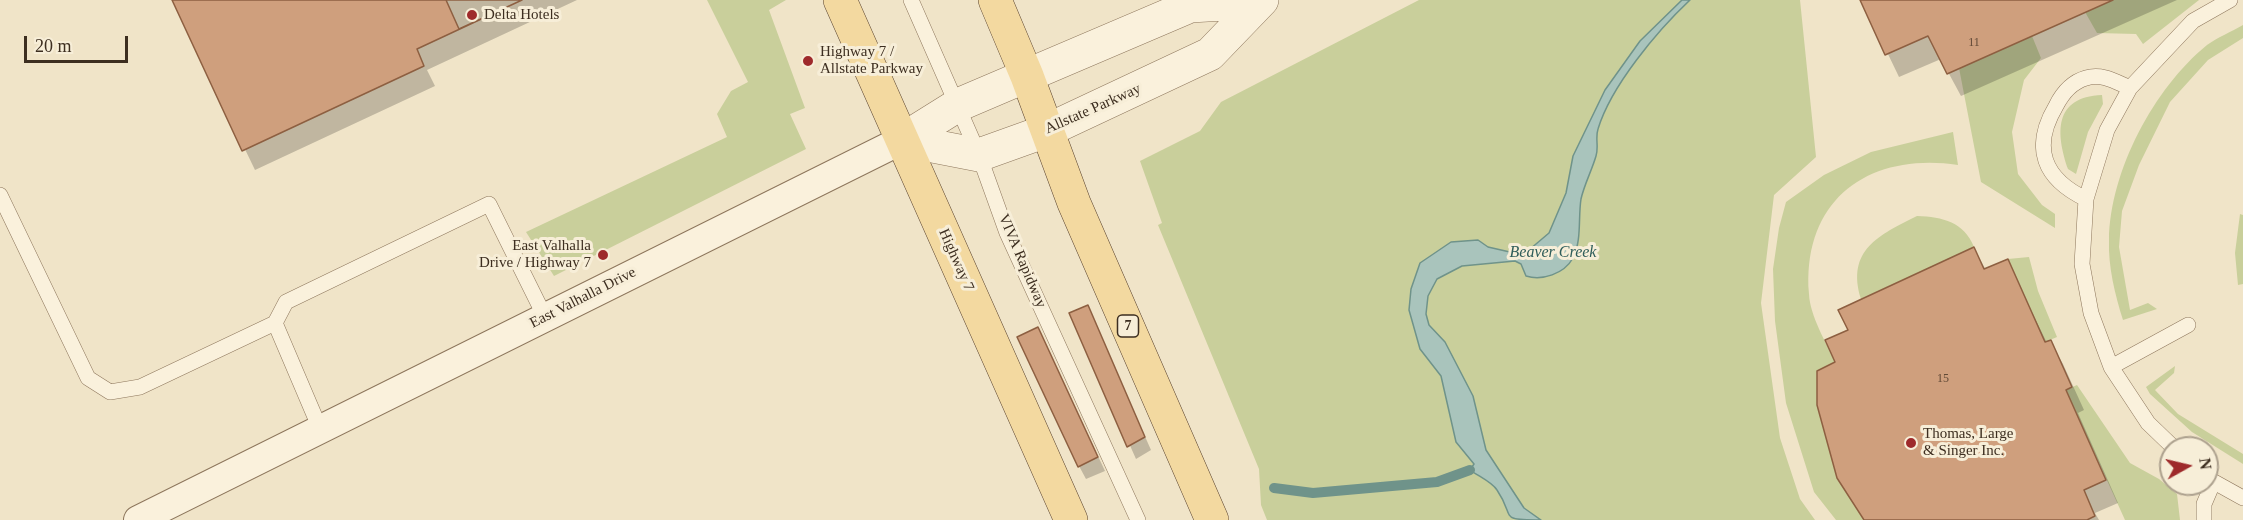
<!DOCTYPE html>
<html>
<head>
<meta charset="utf-8">
<style>
	body { margin:0 }
	#map { position:relative; width:2243px; height:520px; overflow:hidden; background:#f0e4c8; font-family:Georgia,serif }
	canvas { display:block }
	.north { position:absolute; left:2159px; top:436px; width:60px; height:60px; box-sizing:border-box; background:#f7eed8; border:2px solid #ada18e; border-radius:50%; rotate:82deg; font-size:16px; font-weight:700; line-height:24px; text-align:center; color:#3d2e20 }
	.north::after { content:''; display:block; margin:auto; width:21px; height:27px; background:#9e2a2b; clip-path:polygon(50% 0,100% 100%,50% 72%,0 100%) }
	.scale { position:absolute; left:24px; top:36px; width:104px; height:27px; box-sizing:border-box; border:3px solid #3d2e20; border-top:0; padding-left:8px; font-size:18px; line-height:21px; white-space:nowrap; color:#3d2e20; -webkit-text-stroke:4px #f7eed8; paint-order:stroke }
</style>
</head>
<body>
<div id="map">
<canvas width="2243" height="520"></canvas>
<div class="north">N</div>
<div class="scale">20 m</div>
</div>
<script>
const ctx = document.querySelector('canvas').getContext('2d');
ctx.lineJoin = 'round';
function fill(path, color) {
  ctx.fillStyle = color;
  ctx.fill(path, 'evenodd');
}
function stroke(path, color, width, dash) {
  ctx.strokeStyle = color;
  ctx.lineWidth = width;
  ctx.lineCap = dash ? 'butt' : 'round';
  ctx.setLineDash(dash || []);
  ctx.stroke(path);
}
function write(font, color, halo, rows, align = 'center') {
  ctx.font = font + ' Georgia,serif';
  ctx.lineWidth = 6;
  ctx.setLineDash([]);
  ctx.textBaseline = 'middle';
  ctx.strokeStyle = halo;
  ctx.fillStyle = color;
  for (const [text, x, y, turn = 0] of rows) {
    ctx.save();
    ctx.translate(x, y);
    ctx.rotate((+turn || 0) * Math.PI / 180);
    ctx.textAlign = isNaN(turn) ? turn : align;
    if (halo) ctx.strokeText(text, 0, 0);
    ctx.fillText(text, 0, 0);
    ctx.restore();
  }
}
const green = new Path2D(`
	M707 0H786L769 10 805 108 790 114 806 149 554 276 526 232 727 137 717 114 731 91 748 82Z
	M1419 0H1800L1816 157 1774 195 1761 303 1780 438 1800 499 1815 520H1267L1261 505 1259 469 1158 225 1162 223 1140 161 1200 131 1221 102Z
	M2113 0H2199L2143 44 2136 34 2097 33 2085 12Z
	M2243 25V38L2208 60 2170 102 2139 165 2122 211 2119 247 2130 310 2148 303 2157 309 2123 320C2115 295 2108 266 2109 240 2110 171 2154 88 2207 45 2218 37 2231 32 2243 25Z
	M2032 36 2041 58 2024 80 2012 132 2018 174 2042 205 2055 214V228L1981 182 1959 68Z
	M2102 95 2103 104 2088 132 2076 174 2068 169C2056 134 2053 97 2102 95Z
	M1953 132 1958 165C1869 152 1802 199 1809 294 1810 316 1826 342 1835 362L1817 371V405L1837 478 1864 520H1836L1814 492 1786 403 1775 321 1773 269 1779 228 1786 202 1824 175 1871 152Z
	M2240 214 2243 215V284L2238 285 2235 253Z
	M1917 216C1943 217 1964 222 1974 247L1861 299C1846 250 1879 235 1917 216Z
	M2029 257 2038 291 2057 337 2045 342 2008 259Z
	M2175 366 2174 373 2155 390 2178 414 2243 454V464L2192 432 2150 394 2146 387Z
	M2077 385 2130 463 2159 479 2177 494 2180 520H2125L2066 390Z`);
const water = new Path2D(`
	M1682 0H1690C1657 31 1611 86 1598 129 1595 138 1599 147 1596 156 1592 170 1584 185 1581 199 1578 218 1582 240 1573 258 1564 274 1542 281 1526 276L1521 264 1515 261 1462 266 1437 279 1428 296 1426 314 1429 325 1445 342 1473 396 1486 450 1524 508 1541 520C1497 520 1516 518 1497 490 1492 482 1478 476 1470 470L1474 464 1456 442 1441 376 1420 349 1409 310 1411 289 1420 263 1451 242 1478 240 1488 247 1523 255 1549 233 1566 193 1573 156 1605 90 1640 41Z`);
const shadow = new Path2D(`
	M173 0H577L427 70 435 86 255 170Z
	M1862 0H2177L1961 96 1941 59 1899 77Z
	M1974 249 1986 270 2007 261 2047 343 2050 342 2063 364 2084 410 2078 413 2118 503 2095 513 2099 520H1864L1838 478 1837 363 1850 330Z
	M1087 306 1151 450 1136 459 1071 313Z
	M1038 329 1105 471 1086 479 1079 466Z`);
const stream = new Path2D(`
	M1274 488 1313 493 1437 482 1470 470`);
const building = new Path2D(`
	M172 0H522L417 49 424 66 242 151Z
	M446 0H522L459 29Z
	M1860 0H2113L1947 74 1928 36 1885 55Z
	M1974 247 1984 269 2008 259 2045 342 2051 340 2072 387 2066 390 2106 480 2084 490 2095 516 2087 520H1864L1837 478 1817 405V371L1835 362 1825 340 1848 330 1838 310Z
	M1088 305 1145 437 1127 447 1069 313Z
	M1038 327 1098 457 1078 467 1017 337Z`);
const service = new Path2D(`
	M911 0 979 155 1007 233 1138 520
	M0 195 88 378 110 392 140 387 275 323
	M2086 199C2044 179 2031 148 2056 106 2062 94 2072 82 2086 78 2102 73 2116 82 2130 88
	M2111 367 2188 325
	M321 431 275 323 286 302 489 204 545 317
	M2174 448 2148 423 2111 367 2091 313 2082 264 2086 199 2107 130 2130 88 2193 21 2230 0
	M2207 478 2243 498
	M2204 520V504L2213 483`);
const minor = new Path2D(`
	M138 520 902 140`);
const tertiary = new Path2D(`
	M902 140 979 155 1046 131 1210 54 1262 0
	M902 140 958 105 1190 6 1259 2`);
const primary = new Path2D(`
	M840 0 1071 520
	M995 0 1027 76 1074 203 1212 520`);
const markers = [
	[472,15,6,"#9e2a2b"],
	[808,61,6,"#9e2a2b"],
	[603,255,6,"#9e2a2b"],
	[1911,443,6,"#9e2a2b"]
];
const numberNames = [
	["11",1974,43],
	["15",1943,379]
];
const shields = [
	[1128,326,21]
];
const shieldNames = [
	["7",1128,326]
];
const poiNames = [
	["Delta Hotels",484,15],
	["Highway 7 /",820,52],
	["Allstate Parkway",820,69],
	["East Valhalla",591,246,"right"],
	["Drive / Highway 7",591,263,"right"],
	["Thomas, Large",1923,434],
	["& Singer Inc.",1923,451]
];
const streetNames = [
	["Allstate Parkway",1093,109,-24],
	["Highway 7",956,260,66],
	["VIVA Rapidway",1022,261,67],
	["East Valhalla Drive",583,298,-27]
];
const waterNames = [
	["Beaver Creek",1553,253]
];
fill(green, '#c9cf9b');
fill(water, '#a9c4bc');
stroke(water, '#6f938a', 1.5);
fill(shadow, '#0003');
stroke(stream, '#6f938a', 10);
fill(building, '#cf9f7d');
stroke(building, '#8d5f41', 1.5);
stroke(service, '#8d765c', 16);
stroke(minor, '#8d765c', 30);
stroke(tertiary, '#8d765c', 34);
stroke(primary, '#5b4430', 34);
stroke(service, '#faf1dc', 15);
stroke(minor, '#faf1dc', 28);
stroke(tertiary, '#faf1dc', 33);
stroke(primary, '#f3d9a0', 33);
for (const [x, y, r, color] of markers) {
  const dot = new Path2D();
  dot.arc(x, y, r, 0, 2 * Math.PI);
  ctx.fillStyle = color;
  ctx.fill(dot);
  stroke(dot, '#f7eed8', 2);
}
write('12px', '#624a37', null, numberNames);
for (const [x, y, w] of shields) {
  const box = new Path2D();
  box.roundRect(x - w / 2, y - 11, w, 22, 4.5);
  ctx.fillStyle = '#f7eed8';
  ctx.fill(box);
  stroke(box, '#3d2e20', 1.5);
}
write('bold 14px', '#3d2e20', null, shieldNames);
write('15px', '#3d2e20', '#f7eed8', poiNames, 'left');
write('15px', '#3d2e20', '#f7eed8', streetNames);
write('italic 16px', '#2f5d5a', '#f7eed8', waterNames);
</script>
</body>
</html>
